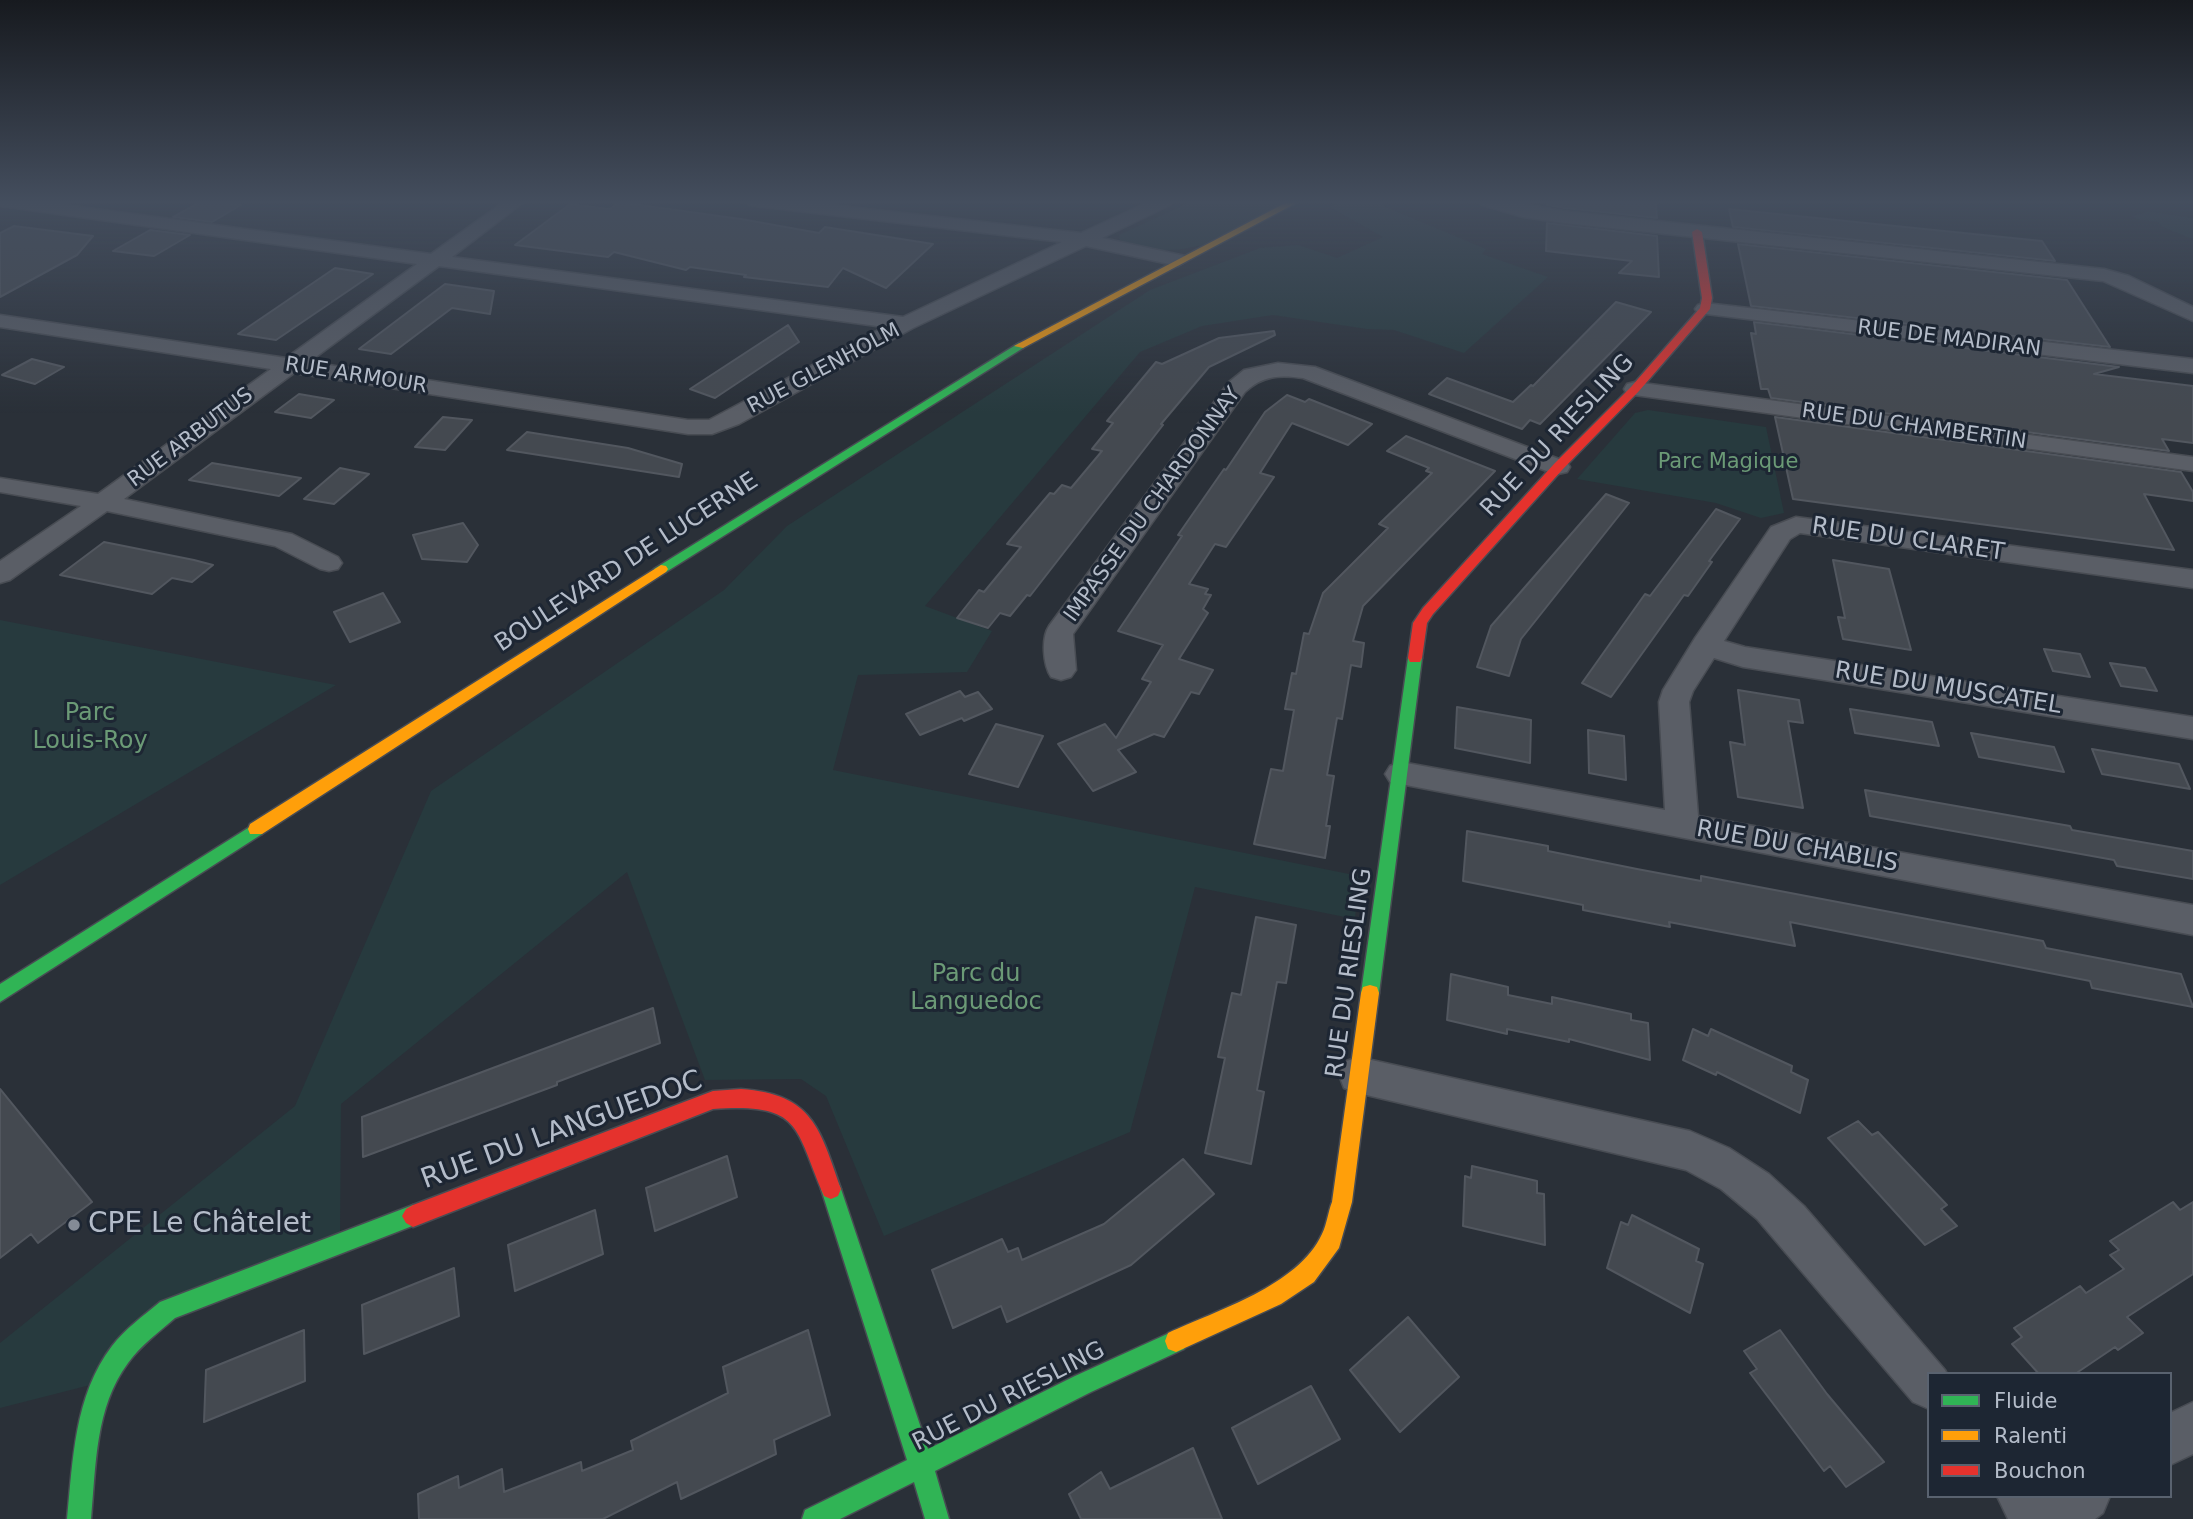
<!DOCTYPE html>
<html>
<head>
<meta charset="utf-8">
<style>
	body { margin:0 }
	#map { position:relative; width:2193px; height:1519px; overflow:hidden; background:#2a3038; font-family:"DejaVu Sans",sans-serif }
	canvas { display:block }
	.legend { position:absolute; left:1927px; top:1372px; width:245px; height:126px; box-sizing:border-box; background:#1d2633; border:2px solid #59626f; margin:0; padding:9px 12px; list-style:none; font-size:21px; color:#b4bcc9 }
	.legend li { display:flex; align-items:center; gap:14px; height:35px }
	.legend b { width:35px; border:2px solid #59626f }
</style>
</head>
<body>
<div id="map">
<canvas width="2193" height="1519"></canvas>
<ul class="legend">
<li><b style="height:9px;background:#30b455"></b>Fluide</li>
<li><b style="height:9px;background:#ff9f0a"></b>Ralenti</li>
<li><b style="height:9px;background:#e5322d"></b>Bouchon</li>
</ul>
</div>
<script>
const ctx = document.querySelector('canvas').getContext('2d');
ctx.lineJoin = 'round';
function fill(path, color) {
  ctx.fillStyle = color;
  ctx.fill(path, 'evenodd');
}
function stroke(path, color, width, dash) {
  ctx.strokeStyle = color;
  ctx.lineWidth = width;
  ctx.lineCap = dash ? 'butt' : 'round';
  ctx.setLineDash(dash || []);
  ctx.stroke(path);
}
function write(font, color, halo, rows, align = 'center') {
  ctx.font = font + ' "DejaVu Sans",sans-serif';
  ctx.lineWidth = 6;
  ctx.setLineDash([]);
  ctx.textBaseline = 'middle';
  ctx.strokeStyle = halo;
  ctx.fillStyle = color;
  for (const [text, x, y, turn = 0] of rows) {
    ctx.save();
    ctx.translate(x, y);
    ctx.rotate((+turn || 0) * Math.PI / 180);
    ctx.textAlign = isNaN(turn) ? turn : align;
    if (halo) ctx.strokeText(text, 0, 0);
    ctx.fillText(text, 0, 0);
    ctx.restore();
  }
}
const green = new Path2D(`
	M1192 201H1292L1202 245C1177 252 1144 253 1120 240L1119 235Z
	M1341 201H1378L1386 207 1486 249 1482 254 1548 277 1464 353 1394 330 1367 329 1273 315 1202 326 1140 352 925 606 992 631 967 672 858 675 833 770 1359 876 1355 919 1195 887 1130 1132 884 1236 826 1096 801 1079 705 1080 627 872 341 1104 340 1242 198 1296 102 1382 0 1408V1343L295 1106 431 791 724 590 787 526 1150 290 1260 248 1298 245 1337 258 1383 237 1329 207Z
	M2149 211 2193 218V239L2162 227 2158 222 2140 220 2132 216Z
	M1648 410 1766 427 1784 513 1761 518 1716 503 1577 479 1635 413Z
	M0 620 336 685 0 885Z`);
const building = new Path2D(`
	M202 201H203L241 205 212 222 173 217Z
	M1547 201 1656 202 1657 218 1564 208 1547 205Z
	M619 202 741 219 819 233 825 227 933 244 886 288 843 268 828 287 744 277 746 275 690 267 686 270 614 252 608 257 515 245 570 204 610 209Z
	M1729 209 2042 241 2055 261 1733 227Z
	M1547 223 1657 236 1659 277 1619 273 1632 261 1546 251Z
	M14 226 93 236 77 255 0 297V233Z
	M150 230 190 235 154 256 113 251Z
	M1738 244 2067 280 2110 347 1751 306Z
	M335 268 373 274 276 340 238 334Z
	M445 284 494 291 490 314 452 308 391 354 359 349Z
	M1616 302 1651 312 1540 424 1530 420 1522 429 1429 394 1447 378 1513 402 1531 385 1533 386Z
	M1754 322 2119 367 2094 374 2193 386V443L2162 439 2169 451 1771 398 1768 389H1761L1751 333 1756 334Z
	M788 325 799 342 715 398 690 389Z
	M1274 331 1275 335 1209 367 1161 424 1163 425 1030 596 1027 595 1010 616 1000 613 988 628 957 618 979 590 984 592 1021 547 1007 544 1050 493 1054 494 1062 485 1071 488 1102 451 1092 449 1113 423 1107 421 1156 362 1162 364 1219 338Z
	M32 359 64 367 35 384 2 375Z
	M299 394 334 400 311 418 275 412Z
	M1287 395 1305 402 1309 399 1372 424 1348 445 1292 423 1260 473 1274 477 1226 547 1215 544 1189 584 1208 589 1205 594 1211 595 1203 609 1208 613 1179 659 1213 670 1199 694 1191 692 1164 737 1154 734 1118 750 1136 772 1093 791 1058 744 1105 724 1116 738 1151 682 1142 679 1163 645 1118 631 1182 536 1178 535 1224 469 1226 470 1265 412Z
	M443 417 472 420 445 450 415 447Z
	M1775 417 2181 472 2193 492V501L2144 494 2174 550 1793 499Z
	M527 432 628 448 682 464 679 477 507 450Z
	M1406 436 1495 471 1363 606 1353 641 1364 643 1361 667 1351 665 1342 719 1337 718 1327 775 1334 776 1326 826H1330L1325 858 1254 844 1271 769 1283 771 1294 710 1285 709 1292 673 1296 674 1304 633 1309 634 1323 593 1388 528 1379 524 1432 473 1426 471 1429 468 1387 451Z
	M212 463 301 478 279 496 189 480Z
	M340 468 369 474 334 504 304 499Z
	M1606 494 1629 503 1521 639 1509 676 1477 667 1491 626Z
	M1716 509 1740 519 1709 561 1712 562 1688 596 1684 595 1611 697 1582 683 1645 594 1650 596Z
	M463 523 478 545 467 562 422 559 413 535Z
	M104 542 194 560 213 565 192 582 172 578 152 594 60 575Z
	M1833 560 1889 569 1911 650 1843 639 1838 617 1845 618Z
	M383 593 400 622 350 642 334 612Z
	M2044 649 2080 654 2090 677 2053 671Z
	M2110 663 2145 668 2157 691 2121 686Z
	M1738 690 1799 700 1803 723 1788 721 1803 808 1738 797 1730 742 1745 745Z
	M960 691 965 697 978 692 992 709 964 721 962 718 920 735 906 714Z
	M1457 707 1531 720 1530 763 1455 748Z
	M1850 709 1932 722 1939 746 1855 733Z
	M996 724 1043 736 1018 787 969 774Z
	M1588 730 1624 736 1626 780 1589 773Z
	M1971 733 2054 747 2064 772 1979 757Z
	M2092 749 2179 764 2190 789 2102 774Z
	M1865 790 2070 826 2072 830 2193 851V879L2117 866 2114 860 1870 816Z
	M1467 831 1548 846V851L1637 869 1701 881V876L2043 941 2046 948 2181 974 2193 1007 2092 988 2090 981 1790 922 1795 946 1669 922 1670 927 1583 910V905L1463 881Z
	M1256 917 1296 925 1286 983 1277 982 1257 1090 1264 1092 1251 1164 1205 1153 1225 1058 1218 1057 1232 993 1241 995Z
	M1451 974 1508 987V995L1552 1004V997L1631 1014V1020L1648 1023 1650 1060 1569 1039V1042L1507 1029V1034L1447 1020Z
	M653 1008 660 1043 557 1082V1085L363 1157 362 1117Z
	M1693 1029 1708 1036 1711 1029 1792 1066 1791 1072 1808 1080 1800 1113 1717 1072 1716 1075 1683 1060Z
	M0 1089 92 1202 38 1243 31 1234 0 1258Z
	M1858 1121 1872 1135 1878 1132 1912 1168 1947 1205 1941 1209 1957 1226 1925 1245 1828 1138Z
	M727 1156 737 1197 655 1231 646 1188Z
	M1183 1159 1214 1194 1131 1265 1007 1322 1001 1306 953 1328 932 1270 1002 1239 1008 1252 1018 1248 1022 1260 1104 1224Z
	M1472 1166 1537 1181V1193L1544 1194 1545 1245 1463 1226 1465 1176 1471 1178Z
	M2173 1202 2180 1210 2193 1202V1274L2127 1317 2143 1333 2118 1350 2115 1347 2075 1374H2039L2012 1344 2022 1337 2014 1328 2080 1286 2086 1293 2124 1269 2110 1255 2119 1250 2110 1241Z
	M595 1210 603 1254 515 1291 508 1245Z
	M1632 1215 1699 1249 1696 1261 1703 1264 1690 1313 1607 1268 1621 1222 1628 1225Z
	M454 1268 459 1316 364 1354 362 1305Z
	M1408 1317 1459 1377 1400 1432 1350 1370Z
	M304 1330 305 1381 204 1422 206 1370Z
	M808 1330 830 1415 774 1440 776 1454 681 1499 677 1482 603 1519H419L418 1494 458 1476 459 1488 502 1469 504 1492 581 1462 582 1471 633 1450 631 1441 728 1393 723 1367Z
	M1780 1330 1827 1394 1884 1462 1846 1487 1830 1466 1824 1471 1750 1373 1757 1369 1744 1351Z
	M1311 1386 1340 1439 1258 1484 1232 1428Z
	M1193 1448 1222 1519H1081L1069 1494 1101 1472 1110 1489Z`);
const street = new Path2D(`
	M0 201H37L431 254 505 201H525L452 257 903 317 1062 242 755 206 749 205 746 201H798L1081 233 1150 201H1173L1170 205 1102 238 1185 256 1188 260 1178 266 1086 246 913 328 739 424 712 434H688L294 373 124 499 292 534 338 557 342 563 338 569 329 571 320 569 275 546 107 511 10 580 0 583V561L81 506 0 492V478L98 494 271 369 0 327V315L286 358 417 264 0 206ZM439 266 884 327 709 420H688L309 362Z
	M1479 201H1506L1564 211 2104 269 2129 276 2193 307V321L2103 281 1564 223 1523 217 1482 205Z
	M1705 303 2193 359V373L1698 313 1695 309 1698 305Z
	M1278 363 1315 367 1567 462 1570 467 1567 472 1558 474 1549 472 1303 378C1280 375 1263 375 1245 392L1073 634 1076 670 1071 677 1061 680 1051 677C1043 665 1041 638 1049 626L1229 382 1244 370Z
	M1635 382 2193 457V471L1627 394 1624 389 1627 384Z
	M1796 517 2193 570V588L1800 533 1790 539 1724 641 1745 647 2193 717V739L1743 667 1714 658 1693 691 1689 702 1698 816 2193 905V935L1390 782 1385 774 1390 766 1401 762 1665 810 1659 702 1663 690 1695 638 1771 527Z
	M1358 1057 1690 1131 1729 1148 1769 1174 1804 1206 1945 1370 1947 1374H1929V1409L1913 1402 1757 1219 1721 1189 1686 1170 1358 1093 1344 1088 1339 1075 1344 1062Z
	M2193 1402V1454L2170 1465V1413Z
	M1997 1496H2110L2103 1513 2095 1519H2008Z`);
const fast = new Path2D(`
	M1019 343 1024 346 1023 348 666 572 661 573 654 569Z
	M1415 653 1422 658 1379 993 1377 999 1370 1001 1363 999 1361 993 1408 658Z
	M256 823 262 824 264 829 262 834 0 1002V984Z
	M831 1179 838 1182 841 1189 928 1449 1075 1376 1176 1330 1184 1333 1187 1341 1184 1349 1091 1392 935 1471 949 1519H925L914 1482 840 1519H802L805 1510 907 1460 821 1189 824 1182Z
	M413 1205 420 1209 424 1216 420 1223 175 1318C159 1332 141 1345 128 1363 95 1407 96 1466 91 1519H67C73 1460 74 1396 112 1346 125 1329 143 1316 160 1302Z`);
const slow = new Path2D(`
	M1289 201H1300L1023 348 1014 346Z
	M661 565 666 566 668 569 666 572 262 834H250L248 829 250 824Z
	M1370 985 1377 987 1379 993 1352 1202 1339 1248 1314 1282 1281 1304 1176 1352 1168 1349 1165 1341 1168 1333C1217 1310 1298 1286 1322 1234 1327 1224 1328 1212 1332 1202L1361 993 1363 987Z`);
const jam = new Path2D(`
	M1697 229 1702 232 1712 298 1710 309 1639 391 1562 470 1433 614 1427 623 1422 658 1420 662H1410L1408 658 1413 623 1423 608 1554 464 1631 387 1700 308 1702 298 1692 232Z
	M741 1089C813 1094 820 1129 841 1189L838 1196 831 1199 824 1196C794 1126 802 1103 713 1109L413 1227 406 1223 402 1216 406 1209 413 1205 713 1091Z`);
const markers = [
	[74,1225,7,"#848b96"]
];
const farStreetnames = [
	["RUE DE MADIRAN",1949,339,7],
	["RUE GLENHOLM",824,369,-28],
	["RUE ARMOUR",356,376,9],
	["RUE DU CHAMBERTIN",1914,427,8],
	["RUE ARBUTUS",191,438,-37],
	["IMPASSE DU CHARDONNAY",1153,505,-54]
];
const farParknames = [
	["Parc Magique",1728,463]
];
const streetNames = [
	["RUE DU RIESLING",1558,436,-47],
	["RUE DU CLARET",1908,540,8],
	["BOULEVARD DE LUCERNE",627,563,-33],
	["RUE DU MUSCATEL",1948,689,9],
	["RUE DU CHABLIS",1797,847,10],
	["RUE DU RIESLING",1350,973,-82],
	["RUE DU RIESLING",1009,1397,-27]
];
const parkNames = [
	["Parc",90,714],
	["Louis-Roy",90,742],
	["Parc du",976,975],
	["Languedoc",976,1003]
];
const nearStreetnames = [
	["RUE DU LANGUEDOC",562,1131,-20]
];
const nearPoinames = [
	["CPE Le Châtelet",88,1225]
];
fill(green, '#273a3e');
fill(building, '#444950');
stroke(building, '#52575f', 2);
stroke(street, '#484c53', 3);
stroke(fast, '#484c53', 3);
stroke(slow, '#484c53', 3);
stroke(jam, '#484c53', 3);
fill(street, '#5a5e66');
fill(fast, '#30b455');
fill(slow, '#ff9f0a');
fill(jam, '#e5322d');
const sky = ctx.createLinearGradient(0, 0, 0, 413);
sky.addColorStop(0, '#171a1f');
sky.addColorStop(0.49, '#444e5e');
sky.addColorStop(1, '#444e5e00');
ctx.fillStyle = sky;
ctx.fillRect(0, 0, 2193, 413);
for (const [x, y, r, color] of markers) {
  const dot = new Path2D();
  dot.arc(x, y, r, 0, 2 * Math.PI);
  ctx.fillStyle = color;
  ctx.fill(dot);
  stroke(dot, '#1d2633', 2.5);
}
write('21px', '#b4bcc9', '#1d2633', farStreetnames);
write('21px', '#6b9a76', '#1d2633', farParknames);
write('24px', '#b4bcc9', '#1d2633', streetNames);
write('24px', '#6b9a76', '#1d2633', parkNames);
write('28px', '#b4bcc9', '#1d2633', nearStreetnames);
write('28px', '#b4bcc9', '#1d2633', nearPoinames, 'left');
</script>
</body>
</html>
